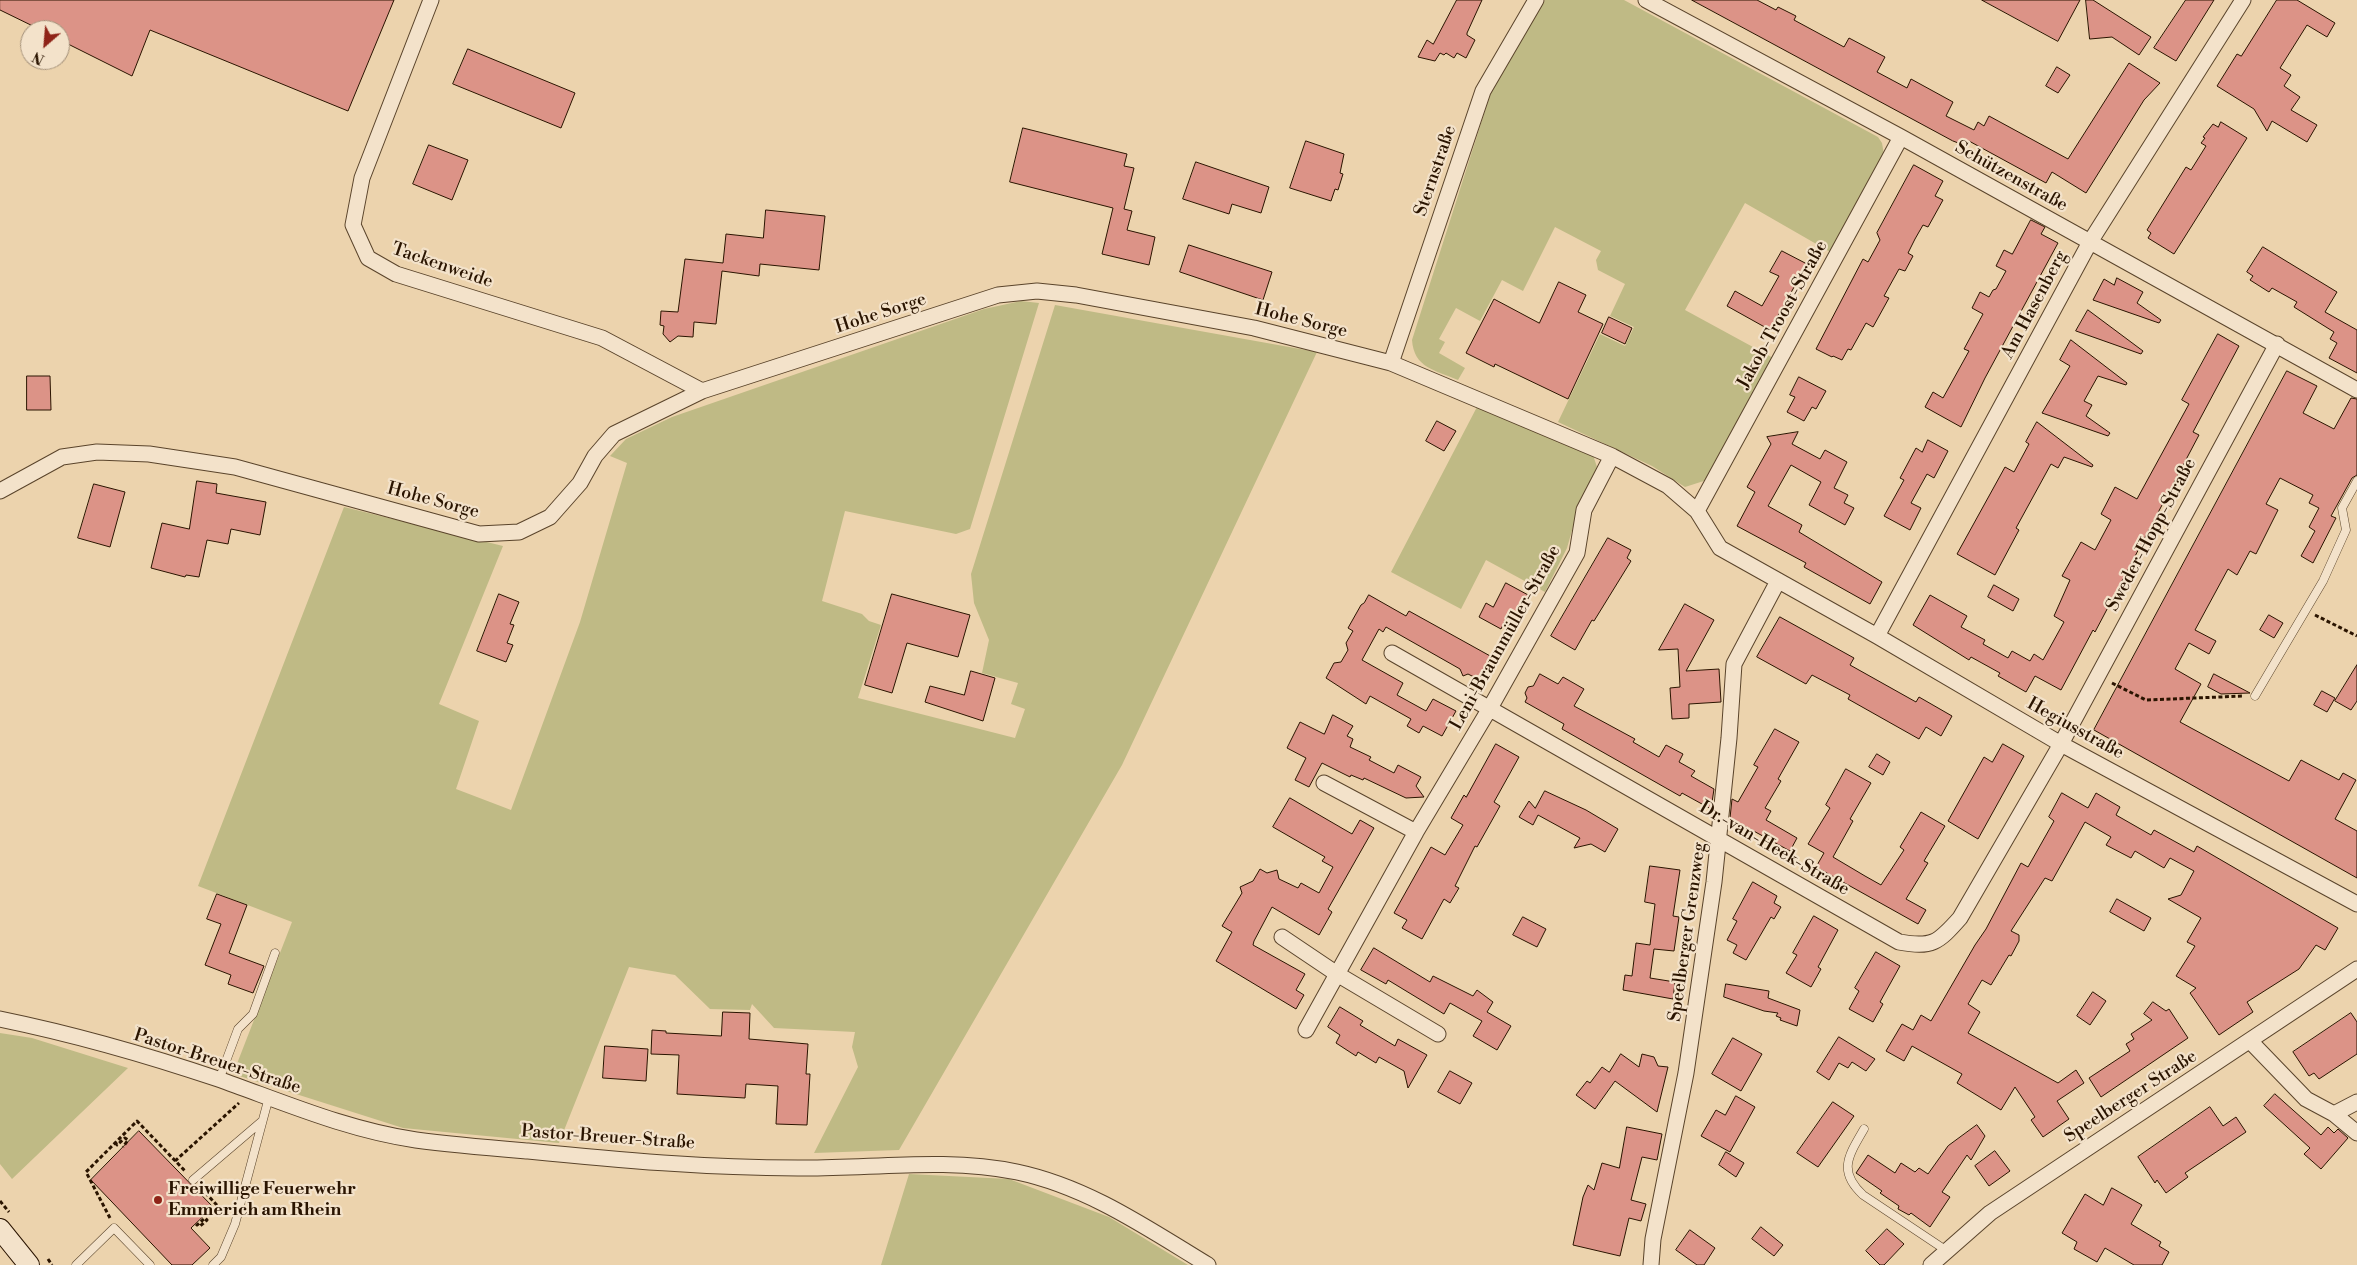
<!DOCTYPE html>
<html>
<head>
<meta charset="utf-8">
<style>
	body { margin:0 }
	#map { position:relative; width:2357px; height:1265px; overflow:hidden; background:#ecd3ad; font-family:"Libre Bodoni",serif }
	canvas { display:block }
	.north { position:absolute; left:20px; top:20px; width:50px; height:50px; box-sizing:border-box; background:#f3e2ca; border:1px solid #a39079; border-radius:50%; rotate:207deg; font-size:14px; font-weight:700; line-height:20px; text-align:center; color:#2a1400 }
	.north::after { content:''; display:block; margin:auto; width:18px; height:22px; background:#8f2418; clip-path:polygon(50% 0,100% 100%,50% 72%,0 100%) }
</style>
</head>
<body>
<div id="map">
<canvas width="2357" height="1265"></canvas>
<div class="north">N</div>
</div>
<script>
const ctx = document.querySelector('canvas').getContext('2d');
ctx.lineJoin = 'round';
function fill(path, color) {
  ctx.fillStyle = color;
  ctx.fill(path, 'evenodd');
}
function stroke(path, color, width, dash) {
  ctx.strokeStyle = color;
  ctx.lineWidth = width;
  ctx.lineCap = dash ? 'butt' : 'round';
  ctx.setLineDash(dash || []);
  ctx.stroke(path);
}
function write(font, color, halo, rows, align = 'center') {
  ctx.font = font + ' "Libre Bodoni",serif';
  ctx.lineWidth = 4.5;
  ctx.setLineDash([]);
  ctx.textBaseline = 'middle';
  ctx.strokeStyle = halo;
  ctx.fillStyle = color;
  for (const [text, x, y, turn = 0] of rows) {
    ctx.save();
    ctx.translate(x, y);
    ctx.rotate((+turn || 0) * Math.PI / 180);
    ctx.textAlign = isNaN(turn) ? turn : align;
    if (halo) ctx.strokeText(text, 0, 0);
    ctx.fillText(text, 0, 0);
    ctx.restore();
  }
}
const green = new Path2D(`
	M1545 0H1624L1878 137 1882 143 1884 155 1832 253 1745 203 1685 310 1775 359 1710 479 1685 487 1652 466 1558 422 1600 334 1625 346 1634 327 1610 316 1625 284 1598 270 1596 260 1601 251 1555 227 1523 291 1502 280 1480 321 1456 308 1439 339 1445 342 1439 353 1465 368 1458 380C1435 370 1414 368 1412 340L1491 92Z
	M1021 301 1039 303 970 529 956 534 845 511 822 601 862 614 869 621 881 625 858 698 1015 738 1025 709 1011 704 1018 683 982 673 989 640 974 603 971 574 1055 305 1317 352 1122 765 899 1150 814 1153 858 1067 852 1047 855 1032 774 1028 752 1004 750 1010 710 1009 675 975 629 967 559 1143 403 1128 233 1074 292 922 198 886 344 507 503 546 439 704 479 721 456 789 511 810 580 622 627 463 610 456 626 439 672 417 984 309Z
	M1478 405 1593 455 1597 467 1579 506 1567 548 1545 592 1486 560 1461 609 1391 572Z
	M0 1033 32 1038 128 1068 12 1179 0 1164Z
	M909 1174 1009 1179 1109 1217 1188 1265H881Z`);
const building = new Path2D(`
	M0 0H394L348 111 150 30 132 76 60 40V30H41L0 10Z
	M1457 0H1482L1467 33V35L1475 40 1466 58 1457 53 1454 58 1446 53 1444 55 1440 53 1435 61 1418 57 1427 40 1433 44Z
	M1692 0H1757L1776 10 1778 7 1796 16 1794 20 1844 47 1849 38 1885 57 1877 72 1907 88 1911 79 1953 102 1946 116 1974 130 1978 122 1984 126 1989 116 2068 159 2129 63 2160 83 2144 100 2086 193 2052 172 2046 183 1969 141 1966 146 1953 141Z
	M1982 0H2080L2058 41Z
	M2086 0H2093L2151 37 2139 55 2112 37 2090 39Z
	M2186 0H2214L2176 61 2154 48Z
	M2277 0H2297L2335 23 2327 37 2307 25 2280 68 2291 75 2284 86 2300 97 2291 110 2317 125 2307 142 2272 121 2267 131 2254 109 2217 86 2237 54 2241 56Z
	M468 49 575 93 561 128 453 84Z
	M2057 67 2070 75 2058 93 2046 86Z
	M2221 122 2247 138 2174 254 2148 238 2151 233 2147 230 2186 167 2191 170 2206 146 2201 143 2205 138 2203 137 2213 124 2218 127Z
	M1023 128 1127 154 1124 166 1134 168 1124 209 1132 211 1127 230 1155 237 1149 265 1102 254 1113 208 1010 182Z
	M1306 141 1344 154 1340 173 1343 174 1338 190 1335 189 1331 201 1290 188Z
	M429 145 468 160 452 200 413 184Z
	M1196 162 1269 187 1261 213 1232 204 1229 214 1183 199Z
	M1914 165 1943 181 1935 196 1943 200 1928 227 1923 225 1915 239 1908 253 1913 256 1905 271 1899 269 1884 296 1889 298 1873 327 1866 323 1851 350 1848 349 1842 360 1833 356 1832 357 1816 349 1863 259 1868 262 1880 240 1877 233Z
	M766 210 825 216 819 270 760 264 759 276 722 271 716 324 694 322 693 337 678 336 670 342 663 334 664 326 660 325 661 311 678 312 685 259 723 263 726 234 763 238Z
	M2031 220 2045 227 2041 234 2058 243 1985 378 1961 427 1925 407 1933 392 1943 398 1969 351 1964 349 1983 314 1972 308 1980 292 1989 297 1993 290 1996 289 2006 271 1996 266 2004 250 2012 254Z
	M1189 245 1272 272 1263 300 1180 272Z
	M2263 247 2337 292 2325 312 2357 330V373L2329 358 2337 343 2330 339 2334 332 2294 307 2297 302 2272 288 2269 292 2250 280 2253 276 2247 272Z
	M1782 251 1807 264 1770 330 1727 306 1735 291 1762 306 1779 276 1770 272Z
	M2117 278 2143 292 2137 303 2161 320 2159 323 2093 300 2104 279 2114 285Z
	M1559 282 1586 295 1578 312 1603 324 1568 399 1495 364 1494 367 1466 353 1494 299 1539 323Z
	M2088 310 2143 351 2141 354 2076 331Z
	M1609 317 1632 328 1625 344 1602 333Z
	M2218 334 2239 346 2193 432 2199 435 2095 632 2093 630 2061 690 2035 676 2026 692 1998 676 2000 673 1971 657 1969 660 1913 625 1930 595 1967 616 1961 627 1985 640 1983 644 2008 658 2012 651 2030 661 2034 654 2043 660 2064 622 2054 616 2070 580 2062 576 2081 542 2095 550 2111 520 2101 514 2115 487 2137 499 2189 404 2182 400Z
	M2071 340 2127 383 2126 385 2098 376 2084 401 2092 405 2086 416 2110 433 2108 436 2042 413 2070 366 2060 360Z
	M2287 371 2317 386 2303 413 2334 429 2351 398 2357 399V475L2352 478 2331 516 2336 518 2313 563 2301 556 2315 531 2309 527 2319 508 2309 503 2313 495 2280 478 2266 504 2278 510 2256 554 2250 551 2237 575 2228 569 2195 630 2216 641 2209 654 2189 643 2175 669 2201 684 2180 722 2289 781 2301 760 2339 780 2343 773 2356 780 2335 819 2357 831V878L2094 730Z
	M27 376H50L51 410H27Z
	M1799 377 1826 391 1816 409 1812 407 1804 421 1787 412 1795 397 1790 395Z
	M1437 421 1456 431 1444 451 1426 441Z
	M2037 422 2093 465 2092 467 2064 457 2058 468 2051 464 2016 528 2019 530 1995 575 1957 554 2005 467 2014 472 2029 444 2026 442Z
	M1798 432 1792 444 1820 459 1825 450 1847 462 1834 488 1848 495 1844 503 1854 508 1845 525 1809 505 1821 482 1791 465 1768 506 1802 525 1799 532 1882 582 1870 604 1804 567 1806 563 1737 526 1755 492 1747 487 1771 444 1767 437Z
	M1928 440 1948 451 1934 478 1927 474 1911 503 1921 508 1910 530 1884 516 1904 480 1900 478 1916 448 1922 452Z
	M197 481 217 484 216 493 266 502 260 535 231 529 228 544 207 540 199 577 186 575 185 577 151 568 162 523 189 529Z
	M94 484 125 492 110 547 78 538Z
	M1608 538 1631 550 1627 558 1631 561 1594 621 1592 620 1575 650 1551 636Z
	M1506 583 1530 596 1517 620 1508 615 1501 629 1479 617 1486 603 1493 607Z
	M1994 585 2019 599 2013 611 1988 597Z
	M499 594 519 602 510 624 514 625 507 643 513 645 506 662 477 651Z
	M892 594 970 615 958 657 907 643 892 693 865 685Z
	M1369 595 1406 616 1409 611 1492 657 1480 680 1468 674 1463 676 1460 669 1386 627 1383 632 1379 629 1362 660 1403 683 1397 695 1426 711 1433 699 1456 711 1442 736 1423 726 1419 733 1407 726 1411 719 1370 696 1366 704 1326 678 1334 663 1341 662 1348 650 1346 643 1353 631 1348 628 1361 605 1364 603Z
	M1685 604 1714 620 1686 671 1719 669 1721 702 1689 704V718L1672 719 1670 688 1680 687 1678 649 1659 650Z
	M2269 615 2283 623 2274 638 2260 630Z
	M1780 617 1854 658 1850 665 1916 702 1919 697 1952 716 1941 736 1926 727 1919 739 1848 699 1850 695 1812 675 1806 684 1757 657Z
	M2357 665V701L2351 710 2335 701Z
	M971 671 995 678 983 721 925 702 930 686 964 695Z
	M1540 674 1558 684 1563 677 1584 689 1574 706 1635 739 1633 742 1659 757 1666 745 1683 754 1679 762 1695 771 1691 776 1714 789 1711 809 1682 793 1680 796 1562 729 1564 724 1525 702 1527 698 1525 693 1528 687 1533 686Z
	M2214 674 2250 693 2221 694 2208 687Z
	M2322 691 2335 698 2327 712 2314 705Z
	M1333 715 1353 726 1347 736 1353 739 1350 747 1371 757 1369 760 1394 773 1398 765 1421 777 1416 786 1424 797 1406 798 1364 778 1363 780 1351 775 1350 777 1322 763 1309 787 1295 780 1306 758 1287 748 1300 722 1324 734Z
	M1775 729 1799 742 1778 779 1781 781 1765 808 1771 811 1766 820 1797 838 1790 851 1730 818 1732 799 1738 802 1758 767 1754 765Z
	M1496 744 1519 757 1494 802 1500 806 1477 847 1475 846 1455 886 1459 888 1450 903 1444 899 1422 939 1402 928 1407 920 1394 913 1431 847 1445 855 1463 825 1451 818 1464 795 1466 797Z
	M2003 744 2024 756 1978 839 1948 821 1984 757 1992 762Z
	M1877 754 1890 762 1883 775 1869 767Z
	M1846 769 1871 783 1850 819 1853 821 1833 857 1865 876 1881 885 1904 850 1900 847 1921 812 1945 826 1924 861 1928 863 1906 899 1926 910 1918 924 1816 867 1824 853 1808 844 1830 808 1826 805Z
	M1545 791 1586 810 1618 829 1605 852 1591 844 1574 848 1580 838 1538 815 1533 825 1519 817 1529 801 1535 808Z
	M2062 793 2088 808 2096 793 2120 807 2116 815 2151 835 2154 830 2194 852 2197 846 2338 928 2325 950 2316 945 2299 969 2247 1002 2253 1012 2219 1035 2190 993 2196 988 2176 976 2195 946 2187 942 2201 918 2168 899 2181 895 2194 871 2170 858 2164 868 2135 851 2131 858 2106 845 2111 837 2085 822 2052 881 2045 878 2011 931 2019 935V941L2011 956 2009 955 1991 985 1982 980 1968 1004 1980 1012 1968 1033 2058 1083 2076 1070 2084 1083 2057 1101 2069 1119 2043 1137 2031 1120 2035 1117 2015 1087 2001 1110 1957 1083 1962 1074 1912 1046 1904 1061 1886 1051 1902 1024 1913 1030 1921 1015 1931 1021 1975 945 1986 929 2021 863 2028 867 2054 821 2049 817Z
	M1290 798 1352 834 1360 820 1374 828 1328 909 1332 912 1319 935 1272 907 1254 941 1253 945 1305 974 1296 990 1304 995 1296 1009 1216 961 1232 932 1222 926 1242 893 1240 887 1253 881 1260 869 1267 873 1277 870 1279 879 1298 888 1301 883 1319 893 1333 867 1322 861 1325 857 1273 827Z
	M1650 866 1680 870 1673 916 1679 917 1674 951 1654 949 1650 978 1675 982 1673 999 1623 990 1625 975 1632 976 1636 943 1650 945 1655 904 1645 902Z
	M1753 882 1777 896 1774 903 1781 907 1774 919 1771 917 1746 960 1733 953 1737 945 1727 940 1737 921 1733 919Z
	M217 894 247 905 229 953 264 966 253 993 228 984 231 975 205 965 221 924 207 919Z
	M2117 899 2151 918 2144 931 2110 912Z
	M1814 916 1838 930 1818 967 1821 969 1811 987 1786 973 1797 955 1793 953Z
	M1523 917 1546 929 1537 947 1513 935Z
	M1374 948 1430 982 1433 976 1473 996 1477 990 1493 1002 1487 1012 1511 1026 1497 1050 1473 1036 1482 1021 1450 1003 1444 1014 1388 980 1386 984 1361 970Z
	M1876 952 1900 966 1880 1002 1883 1004 1873 1022 1849 1009 1859 991 1855 988Z
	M1726 984 1769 991 1768 998 1800 1010 1797 1026 1780 1020 1781 1018 1776 1016 1778 1013 1764 1011 1724 997Z
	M2093 992 2106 1001 2090 1025 2077 1016Z
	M2153 1002 2166 1011 2169 1009 2188 1038 2101 1097 2089 1078 2130 1051 2126 1044 2134 1039 2131 1034 2152 1020 2144 1014Z
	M1340 1007 1363 1021 1360 1025 1395 1046 1398 1039 1427 1055 1408 1088 1404 1071 1379 1057 1376 1063 1358 1052 1356 1056 1336 1043 1340 1035 1328 1027Z
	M723 1012 750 1013 749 1039 808 1044 806 1074H810L807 1125 776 1124 778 1086 746 1084 745 1098 677 1094 679 1055 651 1054 652 1030 666 1031V1033L721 1036Z
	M2351 1013 2357 1022V1054L2319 1079 2314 1073 2309 1076 2293 1052Z
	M1839 1037 1875 1059 1866 1071 1852 1062 1848 1068 1839 1063 1829 1080 1817 1072Z
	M1733 1038 1762 1054 1741 1091 1712 1074Z
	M605 1046 648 1049 646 1081 603 1078Z
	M1621 1054 1639 1067 1642 1054 1654 1057 1658 1066 1668 1067 1657 1112 1615 1081 1595 1109 1576 1095 1587 1081 1590 1083 1602 1067 1609 1072Z
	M1450 1071 1472 1083 1460 1104 1438 1092Z
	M2275 1094 2321 1135 2328 1127 2334 1133 2338 1129 2348 1138 2321 1169 2304 1154 2310 1148 2264 1106Z
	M1736 1096 1755 1107 1730 1152 1701 1136 1716 1110 1725 1115Z
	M1833 1102 1854 1116 1818 1167 1797 1153Z
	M2210 1107 2223 1126 2236 1117 2246 1132 2185 1173 2188 1177 2166 1193 2157 1180 2155 1183 2138 1157Z
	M1977 1125 1985 1136 1971 1160 1967 1155 1942 1192 1950 1197 1930 1227 1911 1213 1909 1215 1898 1209 1899 1206 1880 1193 1882 1191 1856 1173 1868 1155 1895 1173 1901 1163 1915 1172 1919 1168 1928 1174 1948 1146Z
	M1627 1127 1662 1134 1657 1160 1642 1157 1631 1200 1646 1204 1641 1221 1629 1218 1620 1256 1573 1245 1583 1197 1588 1185 1594 1190 1602 1163 1619 1168Z
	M139 1131 213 1207 191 1228 210 1248 192 1265H172L91 1180Z
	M1995 1151 2010 1171 1989 1186 1975 1166Z
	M1726 1152 1744 1163 1736 1177 1719 1165Z
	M2112 1188 2142 1205 2131 1224 2161 1242 2159 1246 2169 1252 2162 1265H2134L2105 1248 2097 1262 2074 1249 2077 1242 2062 1233 2085 1194 2103 1205Z
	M1761 1227 1783 1245 1774 1256 1752 1239Z
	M1887 1229 1904 1244 1884 1265H1880L1866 1251Z
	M1690 1230 1715 1248 1704 1265H1697L1676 1250Z`);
const path = new Path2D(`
	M2315 615 2357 636
	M2112 683 2146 700 2244 696
	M115 1142 117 1145 125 1138 128 1140 123 1147
	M175 1161 239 1103
	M201 1188 226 1215
	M0 1201 9 1212
	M110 1218 86 1172 137 1121 185 1171
	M196 1224 197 1225 205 1218 207 1220 199 1227
	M48 1259 52 1265`);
const lane = new Path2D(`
	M2255 696 2323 581 2346 530 2342 508 2357 481
	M219 1080 238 1029 253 1014 275 953
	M1864 1129C1849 1155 1837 1171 1863 1195L1947 1251
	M193 1180 261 1122
	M76 1265 114 1228 150 1265
	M213 1265 221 1257 235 1224 269 1097`);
const street = new Path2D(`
	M431 0 362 178 353 225 368 258 396 274 602 338 702 391
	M1646 0 1901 137 2357 390
	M1391 363 1483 91 1536 0
	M0 491 62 457 97 452 149 454 235 467 479 534 519 532 550 517 580 483 595 456 614 434 702 391 998 295 1037 291 1076 295 1254 328 1391 363 1612 456 1668 486 1697 511 1720 548 1877 636 2061 744 2357 904
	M1697 511 1901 137
	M1877 636 2090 242 2243 0
	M1392 653 1899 942C1932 948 1938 943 1960 918L2061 744 2277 344
	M1324 783 1416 832
	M1282 937 1337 974 1438 1034
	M0 1019C73 1034 147 1055 218 1079 283 1102 347 1130 416 1140 453 1145 491 1148 528 1151 618 1160 708 1168 798 1168 870 1169 945 1157 1017 1172 1088 1187 1147 1228 1208 1265
	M1306 1030 1416 832 1490 708 1577 553 1584 510 1612 456
	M2250 1041 2306 1099 2334 1114 2357 1133
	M2334 1114 2357 1102
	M1651 1265 1653 1239 1686 1073 1714 882 1729 738 1734 664 1778 581
	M1931 1265 1990 1213 2357 969`);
const secondary = new Path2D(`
	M0 1229 29 1265`);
const markers = [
	[158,1200,5,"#8f2418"]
];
const streetNames = [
	["Sternstraße",1436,171,-71],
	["Schützenstraße",2011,177,29],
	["Tackenweide",442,266,19],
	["Am Hasenberg",2035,305,-62],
	["Hohe Sorge",881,314,-18],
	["Jakob-Troost-Straße",1783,315,-61],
	["Hohe Sorge",1301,321,14],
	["Hohe Sorge",433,501,15],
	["Sweder-Hopp-Straße",2152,535,-62],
	["Leni-Braunmüller-Straße",1506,638,-61],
	["Hegiusstraße",2075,729,29],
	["Dr.-van-Heek-Straße",1774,849,30],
	["Speelberger Grenzweg",1688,932,-82],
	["Pastor-Breuer-Straße",217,1062,18],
	["Speelberger Straße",2131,1097,-33],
	["Pastor-Breuer-Straße",608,1138,4]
];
const poiNames = [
	["Freiwillige Feuerwehr",168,1190],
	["Emmerich am Rhein",168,1211]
];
fill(green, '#bfba85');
fill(building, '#dc9387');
stroke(building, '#2a1400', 1);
stroke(lane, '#5a442b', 9);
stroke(street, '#5a442b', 17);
stroke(secondary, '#2a1400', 22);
stroke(path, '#2a1400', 3, [4, 2.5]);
stroke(lane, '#f3e2ca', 8);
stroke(street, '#f3e2ca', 15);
stroke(secondary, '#f3e2ca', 20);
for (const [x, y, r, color] of markers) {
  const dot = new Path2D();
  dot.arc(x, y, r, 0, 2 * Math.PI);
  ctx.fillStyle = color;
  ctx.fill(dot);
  stroke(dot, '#f3e2ca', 2);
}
write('18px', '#2a1400', '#f3e2ca', streetNames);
write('bold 18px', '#2a1400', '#f3e2ca', poiNames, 'left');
</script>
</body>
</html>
